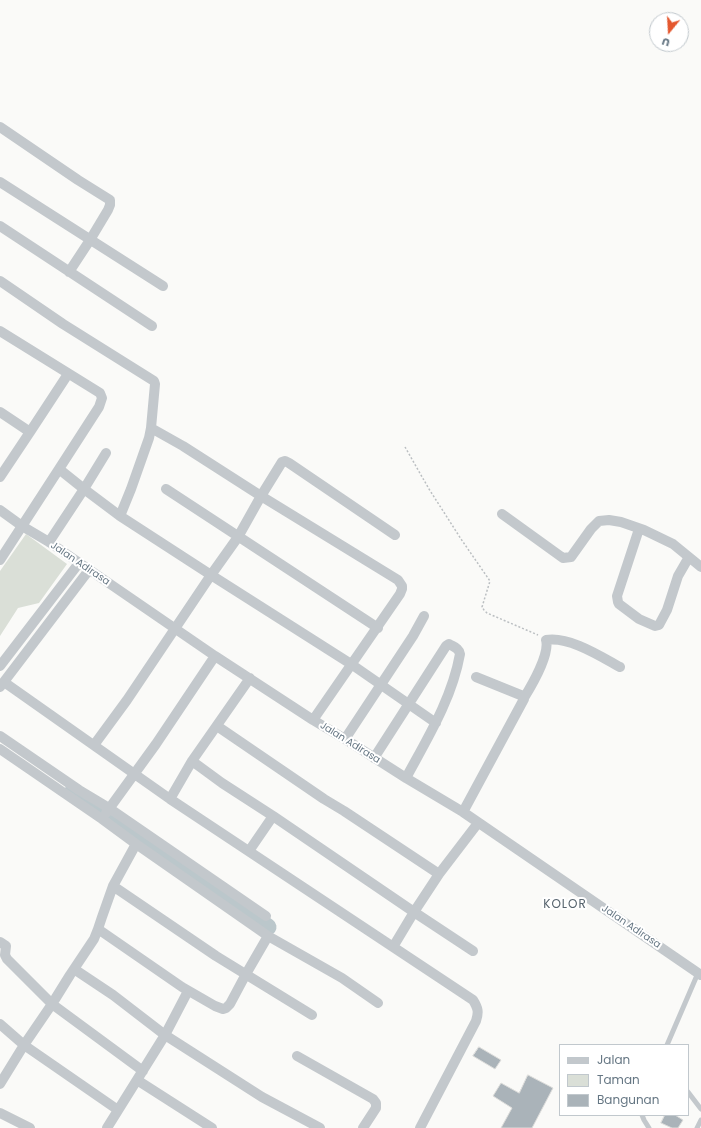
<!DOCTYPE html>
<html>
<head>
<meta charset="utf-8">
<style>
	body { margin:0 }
	#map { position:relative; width:701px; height:1128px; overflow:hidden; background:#fafaf8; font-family:Poppins,sans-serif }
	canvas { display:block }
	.legend { position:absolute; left:559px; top:1044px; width:130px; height:72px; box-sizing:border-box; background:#fff; border:1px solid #c1c8cd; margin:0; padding:5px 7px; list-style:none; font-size:12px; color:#657683 }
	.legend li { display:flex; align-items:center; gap:8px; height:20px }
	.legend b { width:20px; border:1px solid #c1c8cd }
	.north { position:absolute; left:649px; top:12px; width:40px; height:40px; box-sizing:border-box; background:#fff; border:1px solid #c1c8cd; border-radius:50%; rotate:198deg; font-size:11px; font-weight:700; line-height:16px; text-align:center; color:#657683 }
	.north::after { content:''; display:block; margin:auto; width:14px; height:18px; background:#e4572e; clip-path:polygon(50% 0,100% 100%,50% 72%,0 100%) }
</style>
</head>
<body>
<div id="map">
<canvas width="701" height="1128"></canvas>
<ul class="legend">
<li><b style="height:5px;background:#c3c8cc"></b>Jalan</li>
<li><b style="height:11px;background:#dadfd7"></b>Taman</li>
<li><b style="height:11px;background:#aab3b9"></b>Bangunan</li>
</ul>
<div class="north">U</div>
</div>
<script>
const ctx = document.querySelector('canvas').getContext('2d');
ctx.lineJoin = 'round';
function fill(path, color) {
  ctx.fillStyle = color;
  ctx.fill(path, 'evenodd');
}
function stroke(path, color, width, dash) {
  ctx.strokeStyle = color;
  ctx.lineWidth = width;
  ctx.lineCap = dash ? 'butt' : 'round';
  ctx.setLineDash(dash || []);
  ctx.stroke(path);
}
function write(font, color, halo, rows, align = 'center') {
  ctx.font = font + ' Poppins,sans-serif';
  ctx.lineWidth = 4;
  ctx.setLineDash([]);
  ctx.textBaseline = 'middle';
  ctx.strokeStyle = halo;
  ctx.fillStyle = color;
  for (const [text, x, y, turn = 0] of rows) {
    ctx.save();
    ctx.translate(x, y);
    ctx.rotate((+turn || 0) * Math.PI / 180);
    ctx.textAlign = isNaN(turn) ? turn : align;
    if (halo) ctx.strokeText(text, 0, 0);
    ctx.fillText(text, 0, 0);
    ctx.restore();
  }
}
const green = new Path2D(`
	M26 534 67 564 39 603 18 608 0 636V571Z`);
const river = new Path2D(`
	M73 791 112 817 268 927`);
const building = new Path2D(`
	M479 1047 501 1060 495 1069 473 1056Z
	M528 1075 553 1088 532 1128H501L512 1108 493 1096 501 1083 519 1093Z
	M665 1115H675L683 1120 678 1128H672L661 1123Z`);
const path = new Path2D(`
	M405 447 429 489 461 539 490 581 482 607 484 610 487 613 538 635`);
const lane = new Path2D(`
	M667 1045 698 973
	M688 1092 701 1109
	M642 1115 644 1120 649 1128
	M697 1128 701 1120`);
const street = new Path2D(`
	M0 127 78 180 110 200V205L108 210 90 240 69 272
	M0 182 163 286
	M0 226 152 326
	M0 281 63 324 154 381 155 384 151 428 149 438 131 489 120 516
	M0 331 100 393 102 398 99 407 59 469
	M0 412 30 432 0 477
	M151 428 183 446 261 496 398 580 402 586V589L400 594 313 720
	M30 432 68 374
	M166 489 378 628
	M0 510 22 526 49 542 215 656 313 720 345 739 406 778 463 812 701 975
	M502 514 563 558 571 557 591 529 599 521 609 520 621 522 644 530 673 544 701 567
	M639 529 617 596 618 602 619 604 639 619 655 626 659 625 667 610 678 576 689 557
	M49 542 84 489 106 453
	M0 560 59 469 84 489 120 516 211 575 351 664 436 723
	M0 666 79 563
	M4 682 170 799 473 1000C478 1008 479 1012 476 1021L420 1128
	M0 687 89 570
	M524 698C532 685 550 654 546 640 569 636 600 656 620 667
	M217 726 324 799 344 811 439 874
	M0 736 79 790 109 808 266 916
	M345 739 413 636 424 616
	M94 745 127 700 211 575 238 537 261 496 282 462 285 461 289 463 395 535
	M0 749 102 819 136 844 268 936 342 978 378 1003
	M374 758 446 646 449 644C454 647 459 648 460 654 452 699 427 739 406 778
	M192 761 222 783 273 816 414 912 473 951
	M170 799 192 761 250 678
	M463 812 524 699 523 696 476 677
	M106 813 156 744 215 656
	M249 851 273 816
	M113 886 216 956 312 1015
	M98 929 182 987 215 1006 223 1009 226 1008 230 1004 246 974 268 936
	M0 942 6 946 5 955 7 959 52 1004 143 1071
	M393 947 414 912 439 874 478 823
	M74 969 113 995 165 1035 262 1097 320 1128
	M0 1024 24 1045 118 1110
	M297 1056 373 1099 376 1103V1108L363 1128
	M137 1080 212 1128
	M0 1084 24 1045 52 1004 70 975 94 939 98 929 102 917 113 886 136 844
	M0 1113 30 1128
	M107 1128 165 1035 188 991`);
const streetNames = [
	["Jalan Adirasa",80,564,34],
	["Jalan Adirasa",350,743,32],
	["Jalan Adirasa",631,927,34]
];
const quarterNames = [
	["KOLOR",565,905]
];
fill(green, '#dadfd7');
stroke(river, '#bbc7cb', 17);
fill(building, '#aab3b9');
stroke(building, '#dcdcda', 1);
stroke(path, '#bbbfc2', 1.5, [2, 2]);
stroke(lane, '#c3c8cc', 5);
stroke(street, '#c3c8cc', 10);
write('10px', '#657683', '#fff', streetNames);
ctx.letterSpacing = '1px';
write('12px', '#57646e', '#fff', quarterNames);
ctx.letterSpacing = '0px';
</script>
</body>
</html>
